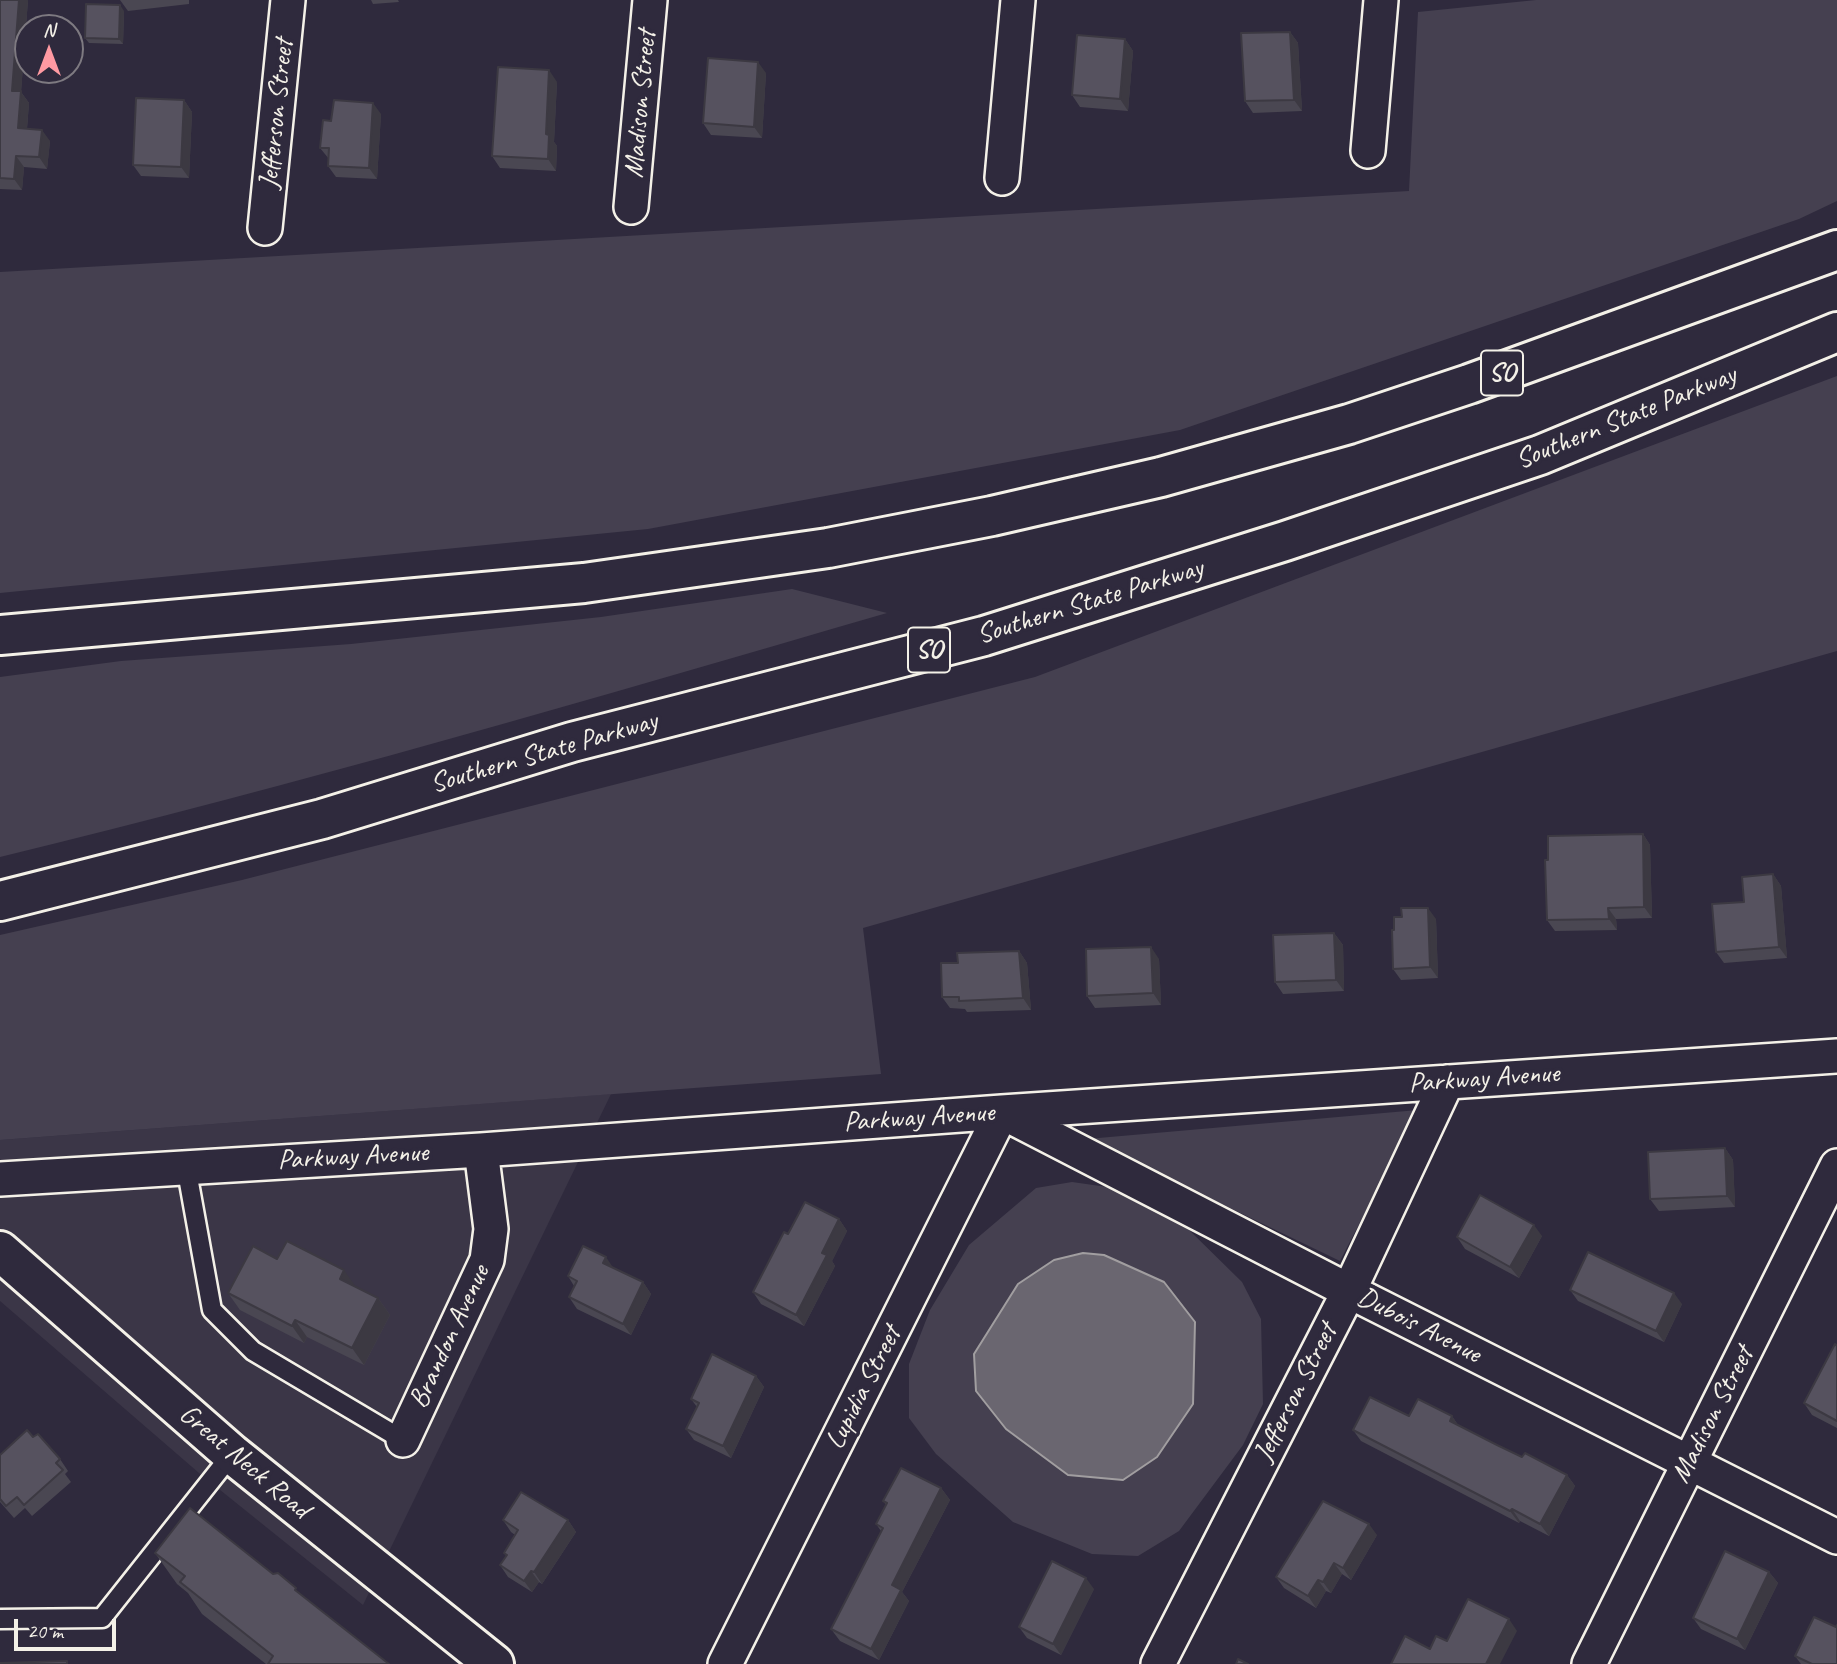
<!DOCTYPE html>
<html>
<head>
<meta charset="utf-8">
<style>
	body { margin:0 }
	#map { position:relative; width:1837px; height:1664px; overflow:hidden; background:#2f2a3d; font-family:Caveat,sans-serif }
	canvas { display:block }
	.north { position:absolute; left:14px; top:14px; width:70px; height:70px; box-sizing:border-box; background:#2f2a3d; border:2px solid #7e7a81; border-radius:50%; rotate:0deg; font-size:19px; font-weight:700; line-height:28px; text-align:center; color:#f4f1e8 }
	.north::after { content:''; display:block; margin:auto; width:24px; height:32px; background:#ff9aa2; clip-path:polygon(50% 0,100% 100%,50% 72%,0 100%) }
	.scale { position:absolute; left:14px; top:1619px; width:102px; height:32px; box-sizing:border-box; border:4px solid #f4f1e8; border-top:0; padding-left:9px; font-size:21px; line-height:24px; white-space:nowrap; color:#f4f1e8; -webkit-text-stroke:5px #2f2a3d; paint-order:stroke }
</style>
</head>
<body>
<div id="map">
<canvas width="1837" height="1664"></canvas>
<div class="north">N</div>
<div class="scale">20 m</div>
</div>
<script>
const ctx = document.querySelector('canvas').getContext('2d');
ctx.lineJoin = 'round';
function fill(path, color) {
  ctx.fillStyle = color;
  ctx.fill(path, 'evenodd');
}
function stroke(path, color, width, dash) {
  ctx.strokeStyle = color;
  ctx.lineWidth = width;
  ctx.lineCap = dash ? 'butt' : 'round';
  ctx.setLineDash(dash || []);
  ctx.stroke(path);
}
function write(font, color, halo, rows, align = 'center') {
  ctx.font = font + ' Caveat,sans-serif';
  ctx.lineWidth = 7;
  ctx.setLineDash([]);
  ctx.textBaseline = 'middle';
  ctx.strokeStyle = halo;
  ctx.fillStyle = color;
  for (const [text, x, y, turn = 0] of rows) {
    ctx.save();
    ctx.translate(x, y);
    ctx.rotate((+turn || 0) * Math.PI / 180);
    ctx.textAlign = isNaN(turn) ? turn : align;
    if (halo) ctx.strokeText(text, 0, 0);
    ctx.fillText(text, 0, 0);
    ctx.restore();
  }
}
const built = new Path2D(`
	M611 1094 363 1605 199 1473 0 1301V1140Z`);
const green = new Path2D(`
	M1536 0H1837V201L1799 219 1180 430 648 529 0 593V272L1409 191 1418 12Z
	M1837 376V651L863 928 881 1074 0 1140V935L242 880 1035 677Z
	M792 589 887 613C592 699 298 785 0 857V677L121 661 351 644 601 617Z
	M1418 1110 1340 1261 1087 1139Z
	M1072 1182 1107 1187 1184 1225 1242 1282 1261 1319 1263 1404 1243 1445 1179 1531 1138 1556 1092 1554 1013 1522 936 1454 909 1418V1364L930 1310 969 1245 1036 1188Z`);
const water = new Path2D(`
	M1083 1253 1104 1255 1164 1282 1195 1322 1193 1404 1157 1457 1123 1480 1068 1475 1006 1429 976 1391 974 1354 1018 1284 1054 1260Z`);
const lane = new Path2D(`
	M186 1166 212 1310 253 1351 403 1440
	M0 1619 102 1618 232 1454`);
const street = new Path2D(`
	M1368 151 1381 0
	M1002 178 1018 0
	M631 207 650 0
	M265 228 288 0
	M0 1179 481 1150 1002 1112 1837 1056
	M403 1440 487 1260 491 1229 481 1150
	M725 1664 1002 1112 1349 1291 1837 1537
	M1158 1664 1349 1291 1447 1082
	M1589 1664 1837 1166`);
const secondary = new Path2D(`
	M0 1251 232 1454 494 1664`);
const highway = new Path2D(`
	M0 635 584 583 828 548 992 516 1161 477 1349 424 1469 384 1837 250
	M0 901 322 819 572 742 984 636 1285 541 1540 455 1837 332`);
const wall = new Path2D(`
	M0 0H28L21 92 29 103 27 129 50 141 47 169 24 167 22 190 0 189Z
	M120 0H189V4L128 11Z
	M371 0H398L399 2 373 4Z
	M124 11 123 44 89 43 85 38Z
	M1290 32 1298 43 1302 111 1253 113 1245 101Z
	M1125 39 1133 51 1128 111 1080 107 1072 95Z
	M766 73 762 138 711 135 703 123Z
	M557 82 554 142 557 146 556 171 500 168 492 156Z
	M184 100 192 112 189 178 141 176 133 165Z
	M381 114 377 179 336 177 328 166 329 159 320 148 331 121Z
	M1643 834 1650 845 1652 918 1616 919 1617 930 1555 931 1547 920Z
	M1773 874 1781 886 1787 958 1724 963 1716 952 1744 902Z
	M1436 919 1438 978 1401 980 1393 969Z
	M1334 933 1343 945 1344 991 1283 994 1275 982Z
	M1019 951 1027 963 1031 1010 967 1012 965 1009 950 1008 942 997 958 963Z
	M1159 959 1161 1005 1095 1008 1087 996Z
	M1725 1148 1733 1160 1735 1207 1659 1211 1650 1199Z
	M839 1219 847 1231 832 1261 835 1266 804 1326 761 1304 753 1292 788 1234Z
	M1542 1236 1519 1278 1465 1249 1457 1237Z
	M277 1259 378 1298 390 1315 364 1365 307 1337 304 1343 240 1310 228 1293Z
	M613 1268 643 1282 651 1294 631 1335 577 1309 569 1297 574 1286 568 1276Z
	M1570 1290 1682 1304 1664 1342 1578 1301Z
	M1837 1346V1428L1812 1415 1804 1403Z
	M756 1376 764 1387 731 1458 694 1440 686 1429 697 1407 691 1399Z
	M1409 1416H1452L1458 1425 1522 1457 1567 1475 1575 1486 1549 1536 1520 1521 1519 1523 1361 1441 1353 1430Z
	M33 1437 60 1459 68 1471 65 1474 71 1482 32 1516 25 1508 14 1518 0 1502V1455Z
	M941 1488 950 1500 902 1592 909 1601 879 1660 840 1641 831 1629 881 1531 876 1524 886 1505 883 1501Z
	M503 1520H568L576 1532 542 1584 539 1582 532 1592 508 1577 500 1565 506 1556 504 1553 515 1535 511 1532Z
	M1377 1535 1351 1580 1342 1574 1331 1593 1326 1591 1316 1608 1284 1588 1276 1577Z
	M155 1553 302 1596 389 1664H266L202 1614 188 1593 177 1584Z
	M1769 1572 1778 1583 1745 1650 1701 1629 1693 1618Z
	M1094 1589 1061 1655 1027 1638 1019 1627Z
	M1795 1656 1837 1664H1801Z`);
const shadedWall = new Path2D(`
	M19 0H28L21 92 29 103 26 140 18 128 12 91Z
	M120 5 124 11 123 44 119 39Z
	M1290 32 1298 43 1302 111 1294 100Z
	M1125 39 1133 51 1128 111 1120 99Z
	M758 62 766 73 762 138 754 127Z
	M549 70 557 82 554 142 557 146 556 171 548 159 546 134Z
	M184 100 192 112 189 178 181 167Z
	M373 103 381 114 377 179 369 168Z
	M42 130 50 141 47 169 39 157Z
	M16 156 24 167 22 190 14 179Z
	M1643 834 1650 845 1652 918 1644 907Z
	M1773 874 1781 886 1787 958 1779 947Z
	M1428 908 1436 919 1438 978 1430 967Z
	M1608 908 1616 919 1617 930 1609 919Z
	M1334 933 1343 945 1344 991 1336 980Z
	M1151 947 1159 959 1161 1005 1153 993Z
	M1019 951 1027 963 1031 1010 1023 998Z
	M1725 1148 1733 1160 1735 1207 1727 1196Z
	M839 1219 847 1231 832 1261 835 1266 804 1326 796 1315 822 1253Z
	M1534 1225 1542 1236 1519 1278 1510 1267Z
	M606 1257 614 1269 603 1263Z
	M344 1270 356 1287 340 1279Z
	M643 1282 651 1294 631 1335 623 1324Z
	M1674 1293 1682 1304 1664 1342 1656 1331Z
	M378 1298 390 1315 364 1365 352 1348Z
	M295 1320 307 1337 304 1343 292 1326Z
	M756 1376 764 1387 731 1458 723 1446Z
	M1452 1416 1460 1428 1450 1421Z
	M1567 1475 1575 1486 1549 1536 1540 1524Z
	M941 1488 950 1500 902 1592 909 1601 879 1660 871 1649 892 1585Z
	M1512 1509 1520 1521 1519 1523 1510 1511Z
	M568 1520 576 1532 542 1584 534 1572Z
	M1369 1524 1377 1535 1351 1580 1343 1568Z
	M1334 1563 1342 1574 1331 1593 1323 1582Z
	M531 1571 539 1582 532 1592 524 1581Z
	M1769 1572 1778 1583 1745 1650 1737 1639Z
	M1086 1578 1094 1589 1061 1655 1053 1644Z
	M1318 1580 1326 1591 1316 1608 1308 1596Z
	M1509 1619 1517 1631 1500 1664H1486Z`);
const building = new Path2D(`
	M0 0H19L12 91H21L18 128 42 130 39 157 16 156 14 179 0 178Z
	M86 4 120 5 119 39 85 38Z
	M1290 32 1294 100 1245 101 1241 33Z
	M1077 35 1125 39 1120 99 1072 95Z
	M708 58 758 62 754 127 703 123Z
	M498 67 549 70 546 134 549 135 548 159 492 156Z
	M136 98 184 100 181 167 133 165Z
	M334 100 373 103 369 168 328 166 329 148H320L323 120 331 121Z
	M1643 834 1644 907 1608 908 1609 919 1547 920 1545 860H1548V836Z
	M1773 874 1779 947 1716 952 1712 904 1744 902 1742 877Z
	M1401 908H1428L1430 967 1393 969 1392 930H1394V917H1402Z
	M1334 933 1336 980 1275 982 1273 935Z
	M1151 947 1153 993 1087 996 1086 949Z
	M1019 951 1023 998 959 1001V997H942L941 963H958L957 953Z
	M1725 1148 1727 1196 1650 1199 1648 1152Z
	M1480 1195 1534 1225 1510 1267 1457 1237Z
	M805 1202 839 1219 822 1253 827 1255 796 1315 753 1292 784 1232 788 1234Z
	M287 1241 344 1270 340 1279 378 1298 352 1348 295 1320 292 1326 228 1293 253 1246 277 1259Z
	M583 1246 606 1257 603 1263 643 1282 623 1324 569 1297 577 1281 568 1276Z
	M1588 1252 1674 1293 1656 1331 1570 1290Z
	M1835 1344 1837 1346V1421L1804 1403Z
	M712 1354 756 1376 723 1446 686 1429 699 1403 691 1399Z
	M1370 1397 1409 1416 1418 1399 1452 1416 1450 1421 1497 1445 1522 1457 1525 1453 1567 1475 1540 1524 1512 1509 1510 1511 1353 1430Z
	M27 1430 33 1437 38 1434 60 1459 56 1463 63 1470 24 1505 17 1497 6 1506 0 1499V1455Z
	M901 1468 941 1488 892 1585 901 1590 871 1649 831 1629 883 1528 876 1524 887 1503 883 1501Z
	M521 1492 568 1520 534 1572 531 1571 524 1581 500 1565 507 1555 504 1553 518 1530 503 1520Z
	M1323 1501 1369 1524 1343 1568 1334 1563 1323 1582 1318 1580 1308 1596 1276 1577Z
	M190 1508 273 1574 278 1573 296 1588 295 1590 389 1664H268L273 1656 180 1582 185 1576 155 1553Z
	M1725 1551 1769 1572 1737 1639 1693 1618Z
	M1052 1561 1086 1578 1053 1644 1019 1627Z
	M1468 1599 1509 1619 1486 1664H1391L1405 1636 1430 1649 1436 1636 1447 1641Z
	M1814 1617 1836 1627 1837 1625V1664H1812L1795 1656Z
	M1238 1659 1248 1664H1236Z
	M67 1661V1664H0V1663Z`);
const shields = [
	[1502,373,42],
	[929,650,42]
];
const shieldNames = [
	["SO",1502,373],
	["SO",929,650]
];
const streetNames = [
	["Madison Street",641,104,-85],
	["Jefferson Street",277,114,-84],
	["Southern State Parkway",1626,418,-22],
	["Southern State Parkway",1090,602,-17],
	["Southern State Parkway",544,753,-16],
	["Parkway Avenue",1484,1079,-4],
	["Parkway Avenue",919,1118,-4],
	["Parkway Avenue",353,1157,-3],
	["Dubois Avenue",1419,1326,27],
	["Brandon Avenue",450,1337,-65],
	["Lupidia Street",864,1388,-63],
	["Jefferson Street",1296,1393,-63],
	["Madison Street",1713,1415,-63],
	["Great Neck Road",244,1462,40]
];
fill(built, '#3b3647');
fill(green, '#454050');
fill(water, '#6a6670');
stroke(water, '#a19ea0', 2);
stroke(lane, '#f4f1e8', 23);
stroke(street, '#f4f1e8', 38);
stroke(secondary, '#f4f1e8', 44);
stroke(highway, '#f4f1e8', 44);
stroke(lane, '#2f2a3d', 18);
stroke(street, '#2f2a3d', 33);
stroke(secondary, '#2f2a3d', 38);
stroke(highway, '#2f2a3d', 38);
fill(wall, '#4a4752');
fill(shadedWall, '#3c3942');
fill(building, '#56525f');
stroke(building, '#3c3942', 2);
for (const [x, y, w] of shields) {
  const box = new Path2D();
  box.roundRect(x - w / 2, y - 22.5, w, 45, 5);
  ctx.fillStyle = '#2f2a3d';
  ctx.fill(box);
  stroke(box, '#f4f1e8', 2);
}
write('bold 26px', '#f4f1e8', null, shieldNames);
write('28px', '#f4f1e8', '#2f2a3d', streetNames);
</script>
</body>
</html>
